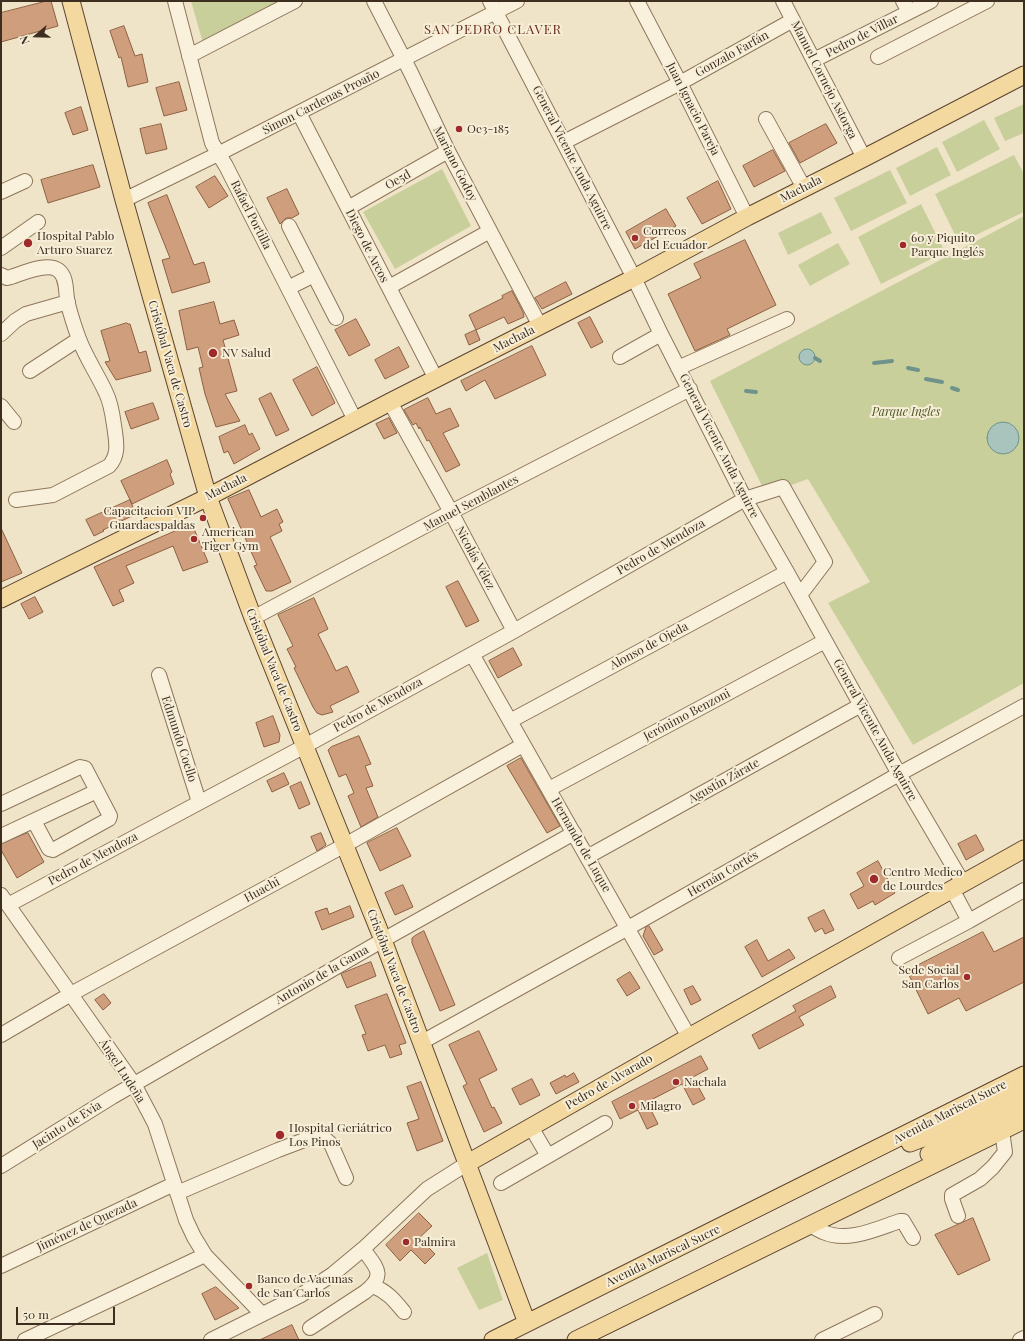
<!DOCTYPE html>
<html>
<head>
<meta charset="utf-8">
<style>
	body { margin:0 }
	#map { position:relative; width:1025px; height:1341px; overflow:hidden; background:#f0e4c8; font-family:"Playfair Display",serif }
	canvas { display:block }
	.frame { position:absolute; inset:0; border:2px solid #3d2e20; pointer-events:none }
	.north { position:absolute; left:16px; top:16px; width:40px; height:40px; -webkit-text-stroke:3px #f7eed8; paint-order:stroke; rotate:250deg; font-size:11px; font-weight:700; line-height:16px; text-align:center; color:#3d2e20 }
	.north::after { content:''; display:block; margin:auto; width:14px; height:18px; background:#3d2e20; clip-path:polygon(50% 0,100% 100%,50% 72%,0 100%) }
	.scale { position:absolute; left:16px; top:1307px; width:99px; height:18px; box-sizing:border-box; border:2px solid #3d2e20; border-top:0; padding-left:5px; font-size:12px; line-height:14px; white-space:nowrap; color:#3d2e20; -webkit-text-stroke:3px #f7eed8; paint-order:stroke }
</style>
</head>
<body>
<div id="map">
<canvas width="1025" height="1341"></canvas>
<div class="frame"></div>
<div class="north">N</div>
<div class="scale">50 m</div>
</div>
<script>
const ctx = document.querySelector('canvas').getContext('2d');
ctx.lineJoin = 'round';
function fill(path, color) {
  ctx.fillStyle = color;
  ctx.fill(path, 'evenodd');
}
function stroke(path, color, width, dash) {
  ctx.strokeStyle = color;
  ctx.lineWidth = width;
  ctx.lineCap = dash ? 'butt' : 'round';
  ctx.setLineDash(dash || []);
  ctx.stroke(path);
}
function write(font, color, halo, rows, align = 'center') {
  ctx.font = font + ' "Playfair Display",serif';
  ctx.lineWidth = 4;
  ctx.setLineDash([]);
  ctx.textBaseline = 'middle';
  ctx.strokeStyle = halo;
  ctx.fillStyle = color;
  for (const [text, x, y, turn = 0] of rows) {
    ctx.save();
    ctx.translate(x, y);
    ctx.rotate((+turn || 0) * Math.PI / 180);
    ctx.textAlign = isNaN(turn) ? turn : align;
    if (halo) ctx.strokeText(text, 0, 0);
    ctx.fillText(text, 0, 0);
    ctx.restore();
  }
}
const green = new Path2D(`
	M191 1H282L203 43Z
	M1024 104V133L1005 141 994 118Z
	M984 120 1000 149 957 172 942 142Z
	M937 147 951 175 910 196 896 168Z
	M1014 155 1024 174V212L959 243 935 194Z
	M442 169 471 226 395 269 363 212Z
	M890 170 907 203 851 231 834 198Z
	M921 204 945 252 881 284 858 237Z
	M821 212 832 233 788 255 778 233Z
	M1024 216V683L913 745 828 603 870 582 808 479 766 494 710 381Z
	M838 243 850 264 810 286 798 265Z
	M487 1253 503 1300 479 1310 457 1268Z`);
const water = new Path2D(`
	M799 357a8 8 0 1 1 16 0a8 8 0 1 1-16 0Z
	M987 438a16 16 0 1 1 32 0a16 16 0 1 1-32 0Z`);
const stream = new Path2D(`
	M815 358 820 361
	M874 363 892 361
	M908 368 918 370
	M926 379 942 382
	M952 388 958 390
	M746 391 756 392`);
const building = new Path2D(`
	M47 1H51L58 26 1 42V13Z
	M124 26 135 56 142 54 148 82 128 87 121 57 119 58 110 31Z
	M179 82 187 110 164 116 156 88Z
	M81 107 88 130 73 135 65 113Z
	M161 124 167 149 146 154 140 129Z
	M826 124 837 143 800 163 789 143Z
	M773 150 785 171 754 187 743 166Z
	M93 165 100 187 48 203 41 180Z
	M215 176 228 196 209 208 196 187Z
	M718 181 731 209 702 224 687 198Z
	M287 189 299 214 292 218H286L280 224 267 198Z
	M167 195 194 265 204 262 210 282 172 293 162 260 170 258 148 203Z
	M666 209 676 226 635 249 626 232Z
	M745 240 776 305 727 329 730 335 695 351 668 294 701 278 694 264Z
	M566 282 572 294 542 309 535 298Z
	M512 291 523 312 524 317 508 324 504 317 476 330 469 315 503 298 502 296Z
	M214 302 220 324 234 320 239 335 223 340 237 391 225 394 240 421 216 427 205 394 199 368 203 367 198 347 187 350 179 311Z
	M590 317 603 342 591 348 578 323Z
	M356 319 370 345 349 356 335 330Z
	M127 323 128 324H130L139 353 146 351 151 371 116 380 105 362 110 361 101 331Z
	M476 330 480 340 469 345 465 335Z
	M532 346 546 375 495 399 485 380 466 391 461 381Z
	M399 347 409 367 385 379 375 360Z
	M317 367 335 403 312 416 293 380Z
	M271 393 289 430 276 436 259 399Z
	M428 398 436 414 450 408 459 426 443 433 460 465 446 472 429 440 427 441 420 427 419 429 416 423 413 425 404 410Z
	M153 403 159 419 131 429 125 412Z
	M389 418 397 433 384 439 376 424Z
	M245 425 249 435 252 433 260 449 234 464 228 451 224 453 219 437Z
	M167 460 172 472 170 474 174 484 132 504 121 481Z
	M249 490 261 517 277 509 283 522 279 524 282 531 270 537 291 582 272 591H266L254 566 257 565 228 499Z
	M130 500 136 514 103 530 104 531 94 536 86 520Z
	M192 524 208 562 183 571 173 546 126 566 134 583 119 590 124 601 113 606 94 567 138 547Z
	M1 528 22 573 1 582Z
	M458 581 479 621 466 627 446 587Z
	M35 597 43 612 29 619 21 604Z
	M314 598 328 629 318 634 327 652 336 671 347 666 359 692 330 706 333 712 322 715 317 713 313 707 294 668 296 667 287 649 293 646 278 615Z
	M513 648 522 665 498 678 489 661Z
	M273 716 280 735 279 742 264 747 256 723Z
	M359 736 371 764 365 766 373 786 366 788 378 817 361 827 348 796 354 793 346 774 339 777 328 750 331 747Z
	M521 758 560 826 547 833 507 766Z
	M284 773 289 784 272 792 267 781Z
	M301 782 310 804 299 809 290 787Z
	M397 828 411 856 380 871 367 843Z
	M28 833 44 862 17 878 1 850V844Z
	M321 833 326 845 317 851 311 837Z
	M976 835 984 850 966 860 958 844Z
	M878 861 895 893 875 905 873 901 858 909 850 894 864 886 857 873Z
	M403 885 413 907 395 915 385 893Z
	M350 906 354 917 322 930 315 912 327 908 329 914Z
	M824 910 834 930 825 934 822 928 815 932 808 918Z
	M649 926 663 950 654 955 643 936 646 927Z
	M424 931 455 1005 440 1011 412 943V938L416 935Z
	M983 932 994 952 1024 937V982L966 1011 959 998 928 1014 907 971Z
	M757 940 768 961 789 949 795 958 762 977 745 947Z
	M371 962 376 976 347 988 341 974Z
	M630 972 640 988 627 996 617 980Z
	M693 986 701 1000 691 1005 684 990Z
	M831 986 836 997 799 1017 804 1025 759 1049 752 1035 796 1011 793 1006Z
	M104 994 111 1003 103 1010 95 1000Z
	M387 994 406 1043 399 1045 402 1054 390 1058 385 1045 368 1051 362 1035 366 1034 355 1006Z
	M479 1031 497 1070 479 1079 492 1108 494 1107 502 1123 484 1132 463 1086 467 1084 449 1045Z
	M701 1056 708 1069 693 1077 705 1099 693 1105 682 1084 647 1102 658 1124 647 1129 638 1110 620 1119 612 1102Z
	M574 1073 579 1082 556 1094 550 1083 565 1075 566 1077Z
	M532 1079 540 1095 520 1105 512 1089Z
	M421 1082 443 1141 417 1151 407 1123 419 1119 407 1087Z
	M419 1213 432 1226 419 1238 435 1254 425 1264 411 1250 400 1261 386 1245Z
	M973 1218 990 1260 958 1275 935 1235Z
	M216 1287 239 1308 215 1320 202 1294Z
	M292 1325 299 1340H260Z`);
const minor = new Path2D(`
	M175 1 212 143 226 166 355 420
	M374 1 411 73 448 151 540 326
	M490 1 634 278 661 334 745 499 787 572 899 774 963 883
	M637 1 680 83 747 217
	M783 1 864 158
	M903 1 909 12
	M189 56 295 1
	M878 57 987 1
	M814 60 931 1
	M299 113 436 379
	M766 119 804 188
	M564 142 680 83 793 20
	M1 192 25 181
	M124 200 218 154 517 1
	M348 208 448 151
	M289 226 314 275
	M1 248 38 222
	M1 275 7 278 11 277C23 273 47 262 58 270 68 277 65 293 68 304 71 316 75 328 79 339 86 358 98 375 106 393 112 405 113 419 115 432 117 445 118 456 109 466L53 495 16 500
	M389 287 490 231
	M288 288 314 275 336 318
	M1 334 15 321 26 314 68 302
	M620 357 661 334
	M678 368 787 319
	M30 371 79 339
	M390 402 451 512 514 631
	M1 406 14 422
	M253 618 451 512 690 389
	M472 654 689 1037
	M159 675 199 802
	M510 721 787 572
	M549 789 825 641
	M1 804 80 767 85 768 97 791 1 836
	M34 821 49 849 53 850 109 819 110 816 97 791
	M587 857 861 705
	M1 895 134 1084 155 1124 186 1220 194 1237 205 1255 262 1314
	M8 905 305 746 514 631 745 499 783 487 825 562 800 595
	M969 921 1024 890
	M899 958 969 921 952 889
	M1 1035 71 994 345 845 523 745
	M422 1042 628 928 899 774 1024 706
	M548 1156 605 1123
	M1 1166 112 1097 383 940 574 833
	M501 1183 548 1156 531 1127
	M177 1193 278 1150 315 1136 324 1138 331 1144 346 1178
	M958 1216 952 1199V1195L980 1179 993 1167 1005 1152 1002 1131
	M809 1225C814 1227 818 1230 823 1232 848 1243 876 1229 900 1221H903L913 1238
	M1 1266 174 1184
	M373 1286C388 1292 394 1300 404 1312
	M310 1328 365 1292C387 1275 376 1267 363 1249
	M25 1340 205 1255
	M211 1340 301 1295 333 1274 363 1249 427 1189 468 1163
	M822 1340 875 1314
	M1020 1340 1024 1338`);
const major = new Path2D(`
	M71 1 124 200 208 497 253 618 383 940 527 1323
	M1 599 208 497 390 402 634 278 747 217 864 158 1024 75
	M910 1143 941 1131 1024 1090
	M929 1154 1024 1104
	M468 1163 689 1037 1024 849
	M493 1340 1024 1075
	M576 1340 1024 1120`);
const markers = [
	[459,129,4,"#9e2a2b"],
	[635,238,4,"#9e2a2b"],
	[28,243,5,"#9e2a2b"],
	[903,245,4,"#9e2a2b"],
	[213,353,5,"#9e2a2b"],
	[203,518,4,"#9e2a2b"],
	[194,539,4,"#9e2a2b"],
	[874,879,5,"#9e2a2b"],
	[967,977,4,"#9e2a2b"],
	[676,1082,4,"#9e2a2b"],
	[632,1106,4,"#9e2a2b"],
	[280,1135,5,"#9e2a2b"],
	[406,1242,4,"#9e2a2b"],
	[249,1286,4,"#9e2a2b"]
];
const streetNames = [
	["Pedro de Villar",862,36,-27],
	["Gonzalo Farfán",732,54,-29],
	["Manuel Cornejo Astorga",824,80,63],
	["Simon Cardenas Proaño",321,102,-27],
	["Juan Ignacio Pareja",693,109,63],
	["General Vicente Anda Aguirre",572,158,63],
	["Mariano Godoy",455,164,63],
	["Oe5d",398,180,-29],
	["Machala",801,189,-27],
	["Rafael Portilla",251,215,63],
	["Diego de Arcos",367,246,63],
	["Machala",514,339,-27],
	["Cristóbal Vaca de Castro",170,364,74],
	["General Vicente Anda Aguirre",719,446,63],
	["Machala",226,487,-27],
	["Manuel Semblantes",471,503,-28],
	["Pedro de Mendoza",661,547,-30],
	["Nicolás Vélez",475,558,62],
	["Alonso de Ojeda",649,646,-28],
	["Cristóbal Vaca de Castro",274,670,68],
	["Pedro de Mendoza",378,705,-29],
	["Jerónimo Benzoni",687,715,-28],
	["General Vicente Anda Aguirre",875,730,61],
	["Edmundo Coello",179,739,72],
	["Agustín Zárate",724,781,-29],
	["Hernando de Luque",581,845,60],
	["Pedro de Mendoza",93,859,-28],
	["Hernán Cortés",723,874,-30],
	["Huachi",262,890,-29],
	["Cristóbal Vaca de Castro",394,971,69],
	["Antonio de la Gama",322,975,-30],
	["Ángel Ludeña",122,1071,57],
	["Pedro de Alvarado",609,1082,-30],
	["Avenida Mariscal Sucre",950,1112,-27],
	["Jacinto de Evia",67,1125,-32],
	["Jiménez de Quezada",87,1225,-25],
	["Avenida Mariscal Sucre",663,1256,-26]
];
const poiNames = [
	["Oe3-185",467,129],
	["Correos",643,231],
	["del Ecuador",643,245],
	["Hospital Pablo",37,236],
	["Arturo Suarez",37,250],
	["60 y Piquito",911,238],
	["Parque Inglés",911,252],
	["NV Salud",222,353],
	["Capacitacion VIP",195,511,"right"],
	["Guardaespaldas",195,525,"right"],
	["American",202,532],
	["Tiger Gym",202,546],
	["Centro Medico",883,872],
	["de Lourdes",883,886],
	["Sede Social",959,970,"right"],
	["San Carlos",959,984,"right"],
	["Nachala",684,1082],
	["Milagro",640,1106],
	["Hospital Geriátrico",289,1128],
	["Los Pinos",289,1142],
	["Palmira",414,1242],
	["Banco de Vacunas",257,1279],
	["de San Carlos",257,1293]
];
const parkNames = [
	["Parque Ingles",906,412]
];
const neighbourhoodNames = [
	["SAN PEDRO CLAVER",493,30]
];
fill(green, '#c9cf9b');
fill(water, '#a9c4bc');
stroke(water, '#6f938a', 1);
stroke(stream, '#6f938a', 4);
fill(building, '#cf9f7d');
stroke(building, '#8d5f41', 1);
stroke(minor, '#8d765c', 16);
stroke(major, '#5b4430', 19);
stroke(minor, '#faf1dc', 14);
stroke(major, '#f3d9a0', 17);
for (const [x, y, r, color] of markers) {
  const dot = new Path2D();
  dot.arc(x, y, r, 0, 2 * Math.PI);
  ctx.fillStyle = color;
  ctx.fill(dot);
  stroke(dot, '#f7eed8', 1.5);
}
write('12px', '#3d2e20', '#f7eed8', streetNames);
write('12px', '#3d2e20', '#f7eed8', poiNames, 'left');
write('italic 12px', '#4d5a26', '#f7eed8', parkNames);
ctx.letterSpacing = '1px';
write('13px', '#6b2e1e', '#f7eed8', neighbourhoodNames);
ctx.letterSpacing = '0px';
</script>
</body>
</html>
